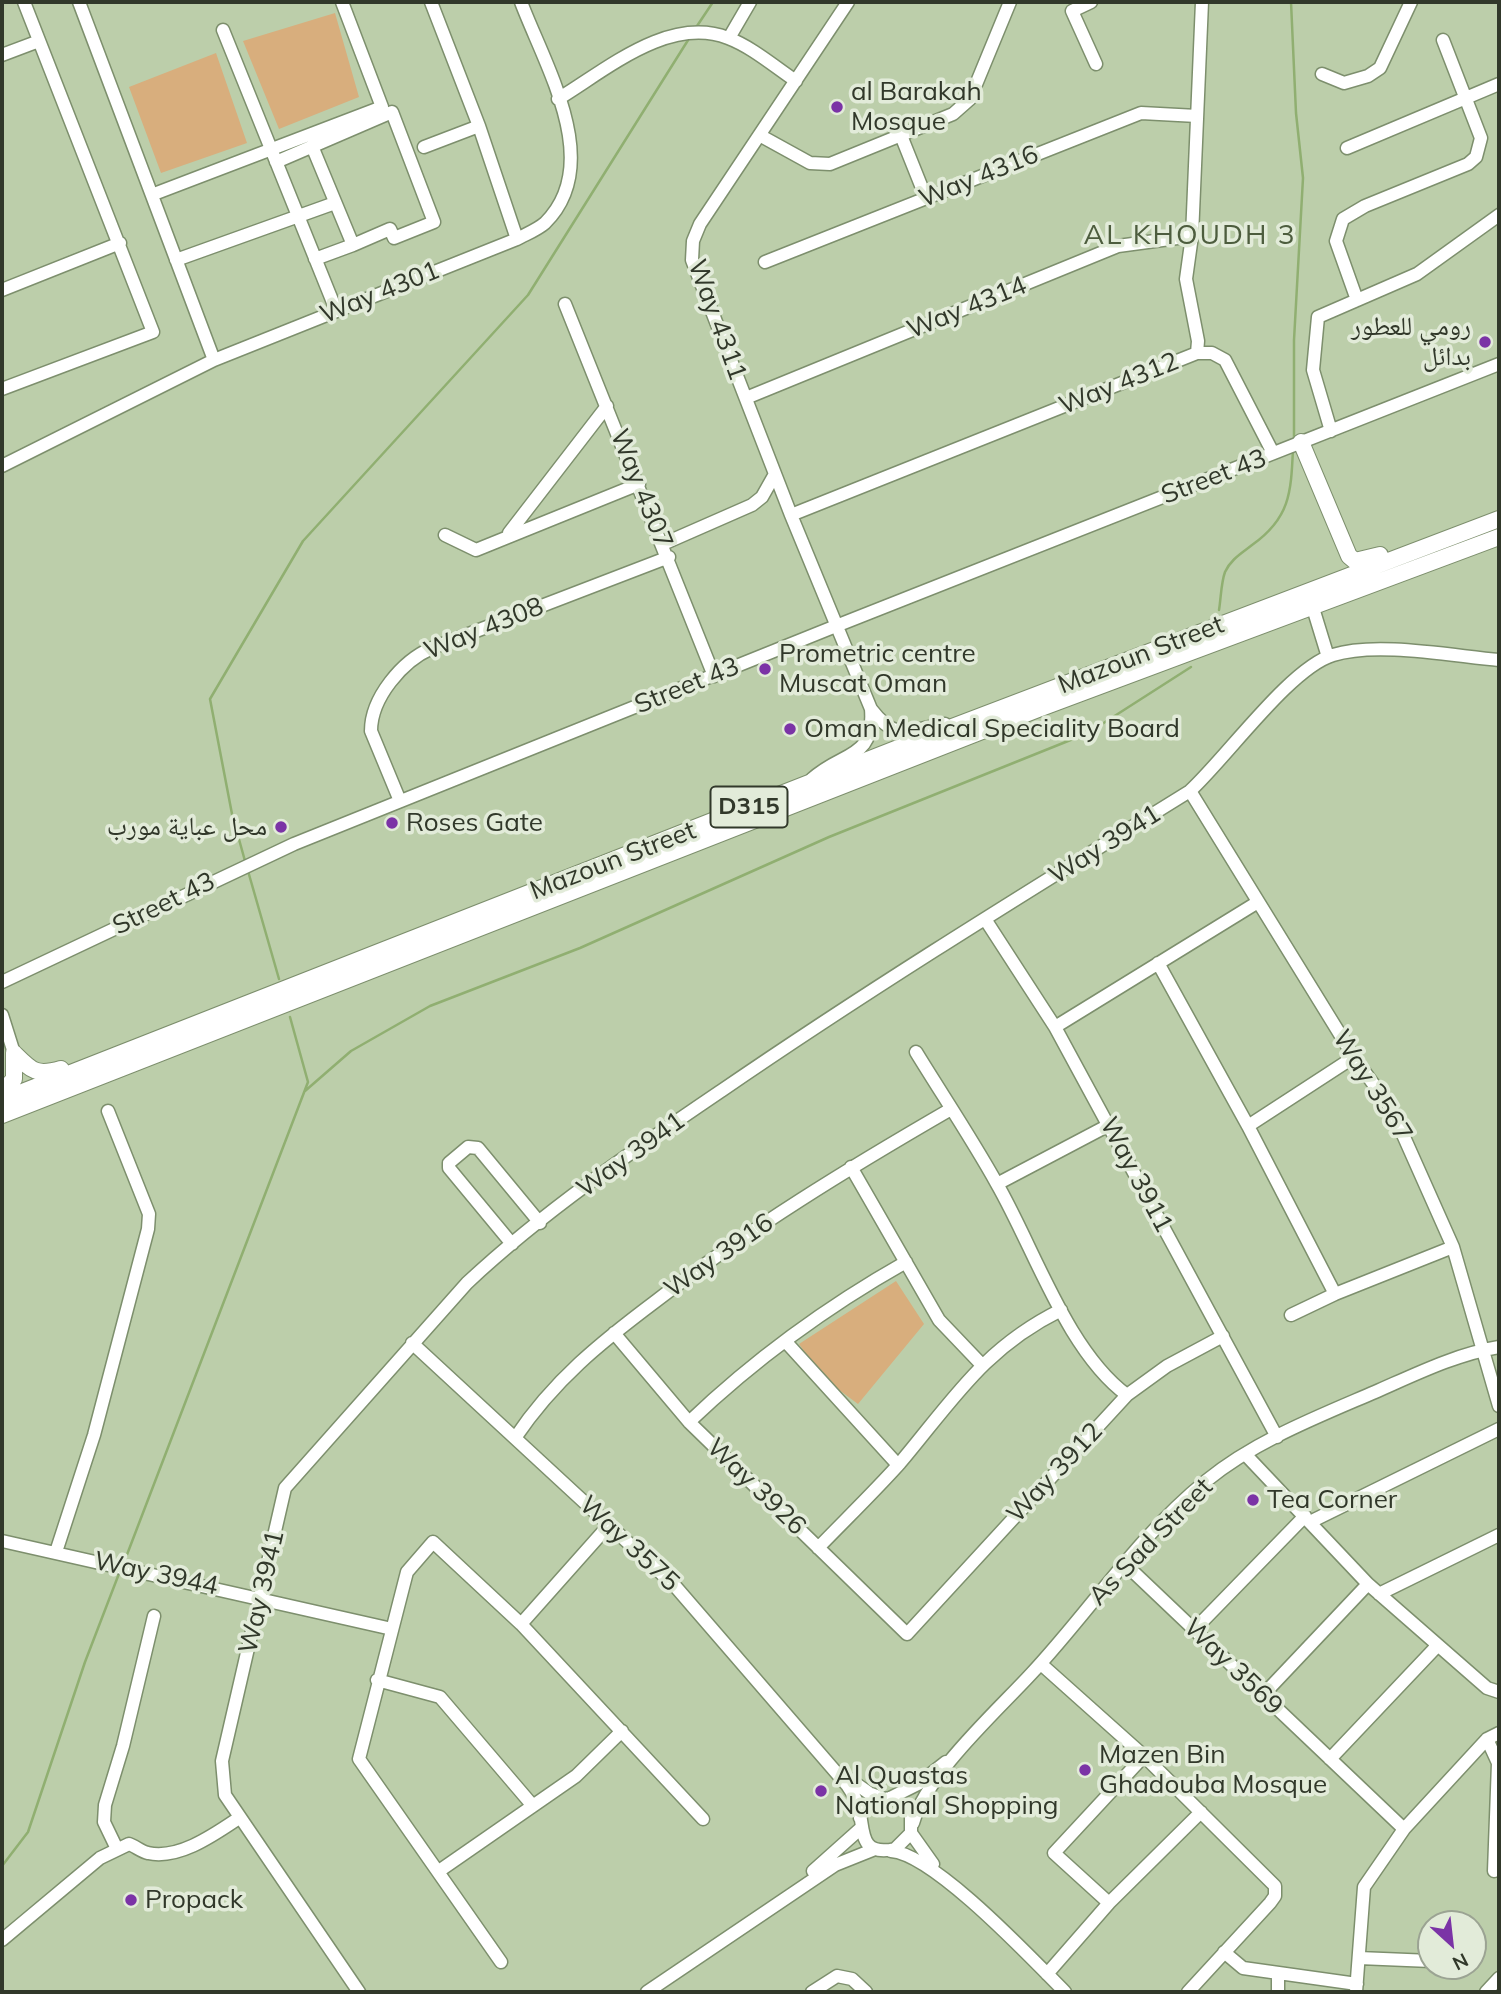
<!DOCTYPE html>
<html>
<head>
<meta charset="utf-8">
<style>
	body { margin:0 }
	#map { position:relative; width:1501px; height:1994px; overflow:hidden; background:#bcceaa; font-family:Mulish,sans-serif }
	canvas { display:block }
	.frame { position:absolute; inset:0; border:4px solid #31382a; pointer-events:none }
	.north { position:absolute; left:1417px; top:1910px; width:70px; height:70px; box-sizing:border-box; background:#e2ebd9; border:2px solid #9ba393; border-radius:50%; rotate:153deg; font-size:19px; font-weight:700; line-height:28px; text-align:center; color:#31382a }
	.north::after { content:''; display:block; margin:auto; width:24px; height:32px; background:#7b33a6; clip-path:polygon(50% 0,100% 100%,50% 72%,0 100%) }
</style>
</head>
<body>
<div id="map">
<canvas width="1501" height="1994"></canvas>
<div class="frame"></div>
<div class="north">N</div>
</div>
<script>
const ctx = document.querySelector('canvas').getContext('2d');
ctx.lineJoin = 'round';
function fill(path, color) {
  ctx.fillStyle = color;
  ctx.fill(path, 'evenodd');
}
function stroke(path, color, width, dash) {
  ctx.strokeStyle = color;
  ctx.lineWidth = width;
  ctx.lineCap = dash ? 'butt' : 'round';
  ctx.setLineDash(dash || []);
  ctx.stroke(path);
}
function write(font, color, halo, rows, align = 'center') {
  ctx.font = font + ' Mulish,"Noto Naskh Arabic",sans-serif';
  ctx.lineWidth = 7;
  ctx.setLineDash([]);
  ctx.textBaseline = 'middle';
  ctx.strokeStyle = halo;
  ctx.fillStyle = color;
  for (const [text, x, y, turn = 0] of rows) {
    ctx.save();
    ctx.translate(x, y);
    ctx.rotate((+turn || 0) * Math.PI / 180);
    ctx.textAlign = isNaN(turn) ? turn : align;
    if (halo) ctx.strokeText(text, 0, 0);
    ctx.fillText(text, 0, 0);
    ctx.restore();
  }
}
const green = new Path2D(`
	M335 13 359 97 279 129 243 41Z
	M216 53 247 143 161 173 129 87Z
	M896 1281 924 1324 858 1404 823 1378 799 1344Z`);
const stream = new Path2D(`
	M1291 2 1296 113 1303 178 1294 340V442
	M695 29 713 2
	M1219 610C1221 598 1221 583 1225 572 1231 559 1242 553 1252 545 1290 518 1291 493 1293 449
	M245 861 232 814 210 699 303 541 528 295 690 37
	M248 871 279 979
	M305 1091 351 1051 430 1006 580 948 829 837 1088 733 1191 667
	M123 1565 308 1082 290 1017
	M2 1866 28 1832 85 1662 120 1571`);
const minor = new Path2D(`
	M79 2 214 360
	M431 2 479 126 517 239
	M848 2 700 224 693 241 692 260 791 515 871 709C898 744 909 729 945 724
	M1091 2 1072 11 1096 64
	M223 30 336 310
	M729 38 750 2
	M2 55 39 41
	M1322 74 1344 83 1368 76 1380 68 1411 2
	M558 99C606 70 669 15 728 38 752 47 775 67 796 81
	M900 133 926 198
	M761 136 810 163 830 164 953 114 970 99 1010 2
	M312 146 353 245 315 259
	M424 147 479 126
	M1347 148 1499 84
	M276 162 392 112 434 222 394 238 390 229 353 245
	M154 194 382 107 342 2
	M176 260 335 203
	M765 262 1141 113 1197 116
	M2 290 120 243
	M1357 300 1336 241 1343 219 1365 206 1468 164 1476 157 1481 138 1443 40
	M565 304 714 676
	M1197 353 1198 341 1186 279 1192 236 1202 2
	M2 389 153 332 24 2
	M746 398 1118 246 1192 236
	M1331 431 1313 370 1318 317 1417 274 1499 215
	M2 466 214 360 517 239C526 234 537 230 545 223 605 164 545 66 521 2
	M791 515 1197 353H1212L1225 360 1273 453
	M509 533 607 406
	M445 535 476 550 639 484
	M663 544 752 505 762 497 775 474
	M1313 608 1328 657
	M812 779C842 751 875 760 871 709
	M1190 791 1354 1057 1392 1110 1453 1247 1499 1406
	M400 801 371 731C371 698 402 661 432 648L669 557
	M985 919 1055 1027 1277 1437
	M1158 963 1248 1126 1335 1294
	M2 982 294 844 836 626 1499 364
	M2 1015 14 1053
	M1055 1027 1258 902
	M916 1052C943 1096 972 1139 997 1184 1034 1248 1067 1351 1127 1395
	M1248 1126 1354 1057
	M851 1167 939 1320 981 1364
	M997 1184 1109 1125
	M512 1244 449 1168V1163L468 1147 478 1148 540 1223
	M1291 1315 1335 1294 1453 1247
	M614 1333 689 1422 907 1634 1127 1395 1167 1366 1223 1336
	M786 1342 898 1465
	M412 1343 675 1586 847 1785C851 1791 856 1798 858 1805 865 1828 857 1857 895 1849L911 1833V1816C900 1792 871 1793 860 1818
	M689 1422C754 1360 828 1306 906 1262
	M515 1438C554 1380 600 1343 656 1301 749 1229 849 1168 951 1109
	M1245 1454 1368 1584 1487 1688 1499 1692
	M1310 1522 1499 1429
	M2 1541 392 1629
	M818 1548C845 1520 874 1492 900 1463 953 1400 984 1348 1061 1310
	M56 1552 94 1435 148 1229 149 1214 108 1111
	M1124 1563 1404 1829
	M1379 1594 1499 1535
	M521 1624 609 1525
	M1194 1630 1305 1516
	M1041 1664 1144 1756 1275 1886V1896L1270 1903 1188 1992
	M377 1680 440 1697 533 1806
	M1263 1695 1368 1584
	M1487 1739 1498 1763 1494 1871
	M1330 1759 1438 1645
	M845 1776 869 1793 882 1798
	M890 1798 918 1784 946 1762
	M913 1823C927 1774 996 1712 1031 1674 1090 1611 1138 1536 1206 1481 1255 1441 1317 1417 1375 1392 1414 1375 1456 1354 1499 1347
	M911 1833 933 1864
	M117 1849 104 1822 105 1805 123 1746 154 1616
	M891 1851C934 1854 1032 1959 1065 1992
	M439 1871 576 1776 622 1731
	M813 1871 860 1829
	M1109 1903 1054 1853 1144 1756
	M2 1940 100 1858 129 1844C135 1846 142 1852 148 1853 179 1860 215 1834 239 1818
	M1224 1952 1243 1968 1357 1984
	M1359 1958 1431 1961
	M501 1962 359 1759 407 1572 433 1542 521 1624 703 1819
	M1047 1974 1109 1903 1201 1812
	M1278 1975V1992
	M359 1992 225 1795 222 1761 285 1488 467 1283C544 1211 634 1150 721 1091 874 986 1032 889 1190 791 1227 757 1290 668 1333 655 1376 641 1453 656 1499 660
	M647 1992 835 1865 875 1849
	M812 1992 837 1976 852 1979 866 1992
	M1356 1992 1364 1887 1404 1829 1487 1739 1499 1733
	M1486 1992 1499 1978`);
const major = new Path2D(`
	M1301 442 1349 556 1355 561 1380 555
	M14 1053C32 1071 36 1076 61 1069
	M2 1092 14 1079V1053
	M2 1100 934 734 1499 519
	M2 1115 1038 709 1499 537`);
const markers = [
	[837,107,7,"#7b33a6"],
	[1485,342,7,"#7b33a6"],
	[765,669,7,"#7b33a6"],
	[790,729,7,"#7b33a6"],
	[392,823,7,"#7b33a6"],
	[281,827,7,"#7b33a6"],
	[1253,1500,7,"#7b33a6"],
	[1085,1770,7,"#7b33a6"],
	[821,1791,7,"#7b33a6"],
	[131,1900,7,"#7b33a6"]
];
const shields = [
	[749,807,77]
];
const shieldNames = [
	["D315",749,807]
];
const poiNames = [
	["al Barakah",851,92],
	["Mosque",851,122],
	["رومي للعطور",1471,327,"right"],
	["بدائل",1471,357,"right"],
	["Prometric centre",779,654],
	["Muscat Oman",779,684],
	["Oman Medical Speciality Board",804,729],
	["Roses Gate",406,823],
	["محل عباية مورب",267,827,"right"],
	["Tea Corner",1267,1500],
	["Mazen Bin",1099,1755],
	["Ghadouba Mosque",1099,1785],
	["Al Quastas",835,1776],
	["National Shopping",835,1806],
	["Propack",145,1900]
];
const streetNames = [
	["Way 4316",979,177,-22],
	["Way 4301",380,293,-22],
	["Way 4314",967,308,-22],
	["Way 4311",717,320,70],
	["Way 4312",1119,384,-22],
	["Street 43",1214,477,-21],
	["Way 4307",641,489,68],
	["Way 4308",484,629,-22],
	["Mazoun Street",1141,655,-21],
	["Street 43",687,686,-22],
	["Way 3941",1105,845,-32],
	["Mazoun Street",613,861,-21],
	["Street 43",164,904,-26],
	["Way 3567",1372,1086,58],
	["Way 3941",631,1155,-36],
	["Way 3911",1136,1175,62],
	["Way 3916",719,1256,-35],
	["Way 3912",1055,1473,-47],
	["Way 3926",756,1487,44],
	["As Sad Street",1151,1542,-46],
	["Way 3575",629,1544,43],
	["Way 3944",156,1574,12],
	["Way 3941",262,1592,-77],
	["Way 3569",1233,1667,44]
];
const neighbourhoodNames = [
	["AL KHOUDH 3",1190,236]
];
fill(green, '#d8ae7d');
stroke(stream, '#90af71', 2.5);
stroke(minor, '#7d8f6d', 15);
stroke(major, '#7d8f6d', 18);
stroke(minor, '#fff', 12);
stroke(major, '#fff', 16);
for (const [x, y, r, color] of markers) {
  const dot = new Path2D();
  dot.arc(x, y, r, 0, 2 * Math.PI);
  ctx.fillStyle = color;
  ctx.fill(dot);
  stroke(dot, '#e2ebd9', 2.5);
}
for (const [x, y, w] of shields) {
  const box = new Path2D();
  box.roundRect(x - w / 2, y - 20.5, w, 41, 5);
  ctx.fillStyle = '#e2ebd9';
  ctx.fill(box);
  stroke(box, '#31382a', 2);
}
write('bold 24px', '#31382a', null, shieldNames);
write('26px', '#31382a', '#e2ebd9', poiNames, 'left');
write('26px', '#31382a', '#e2ebd9', streetNames);
ctx.letterSpacing = '2px';
write('28px', '#4d5d3e', '#e2ebd9', neighbourhoodNames);
ctx.letterSpacing = '0px';
</script>
</body>
</html>
